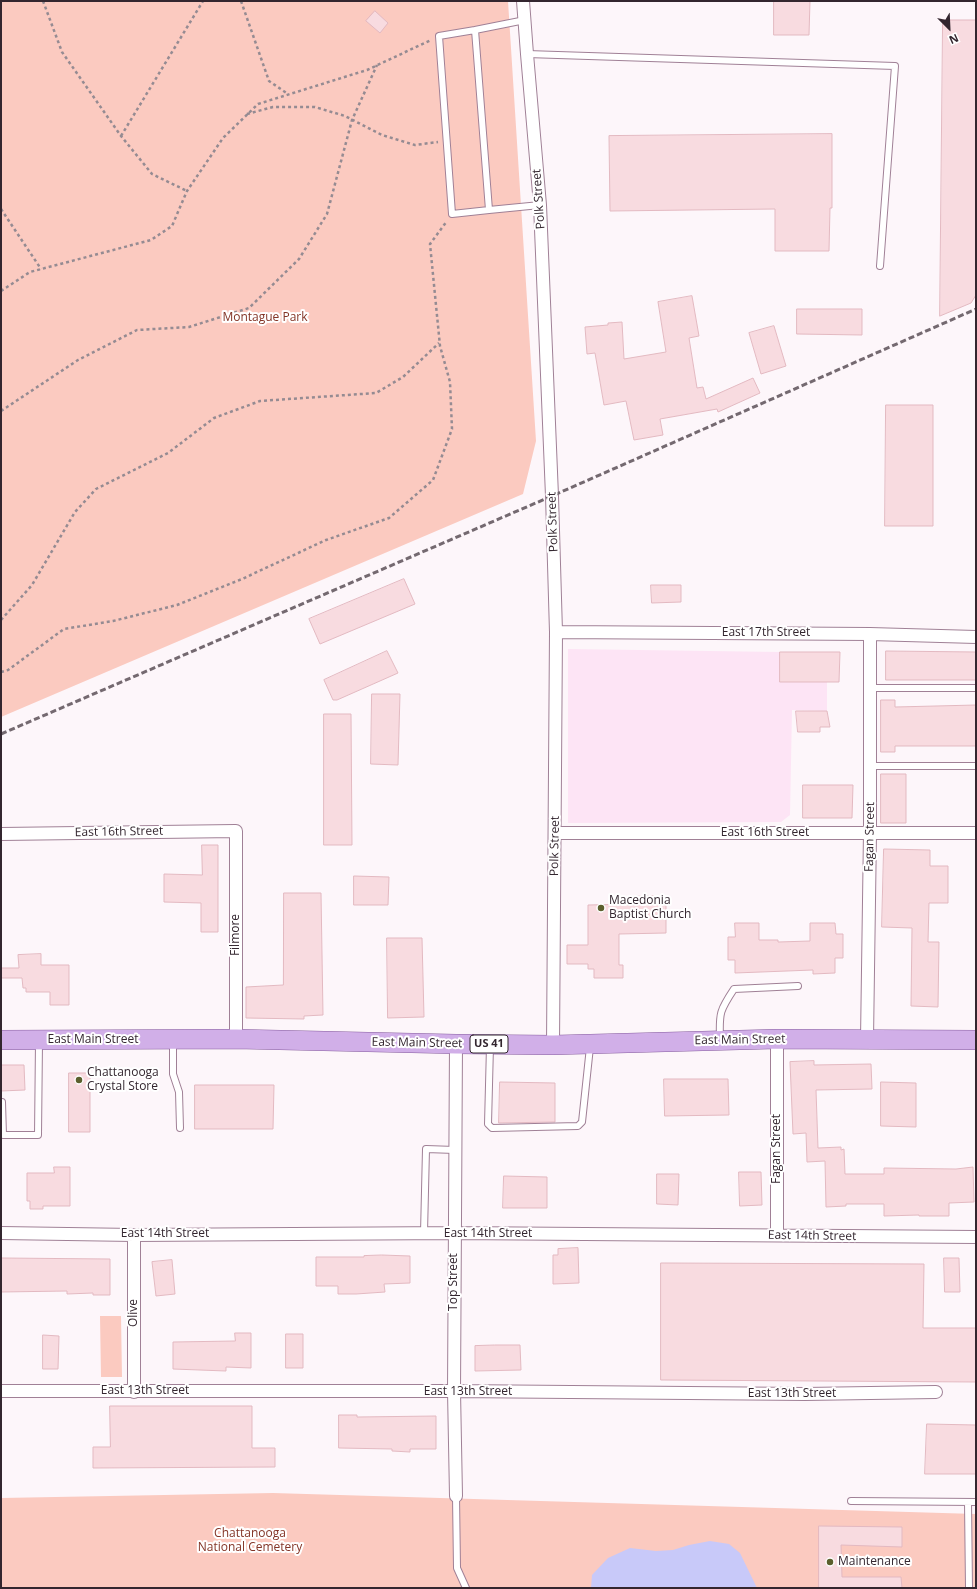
<!DOCTYPE html>
<html>
<head>
<meta charset="utf-8">
<style>
	body { margin:0 }
	#map { position:relative; width:977px; height:1589px; overflow:hidden; background:#fdf6fa; font-family:"Open Sans",sans-serif }
	canvas { display:block }
	.frame { position:absolute; inset:0; border:2px solid #33262f; pointer-events:none }
	.north { position:absolute; left:929px; top:8px; width:40px; height:40px; -webkit-text-stroke:3px #fff; paint-order:stroke; rotate:156deg; font-size:11px; font-weight:700; line-height:16px; text-align:center; color:#33262f }
	.north::after { content:''; display:block; margin:auto; width:14px; height:18px; background:#33262f; clip-path:polygon(50% 0,100% 100%,50% 72%,0 100%) }
</style>
</head>
<body>
<div id="map">
<canvas width="977" height="1589"></canvas>
<div class="frame"></div>
<div class="north">N</div>
</div>
<script>
const ctx = document.querySelector('canvas').getContext('2d');
ctx.lineJoin = 'round';
function fill(path, color) {
  ctx.fillStyle = color;
  ctx.fill(path, 'evenodd');
}
function stroke(path, color, width, dash) {
  ctx.strokeStyle = color;
  ctx.lineWidth = width;
  ctx.lineCap = dash ? 'butt' : 'round';
  ctx.setLineDash(dash || []);
  ctx.stroke(path);
}
function write(font, color, halo, rows, align = 'center') {
  ctx.font = font + ' "Open Sans",sans-serif';
  ctx.lineWidth = 4;
  ctx.setLineDash([]);
  ctx.textBaseline = 'middle';
  ctx.strokeStyle = halo;
  ctx.fillStyle = color;
  for (const [text, x, y, turn = 0] of rows) {
    ctx.save();
    ctx.translate(x, y);
    ctx.rotate((+turn || 0) * Math.PI / 180);
    ctx.textAlign = isNaN(turn) ? turn : align;
    if (halo) ctx.strokeText(text, 0, 0);
    ctx.fillText(text, 0, 0);
    ctx.restore();
  }
}
const built = new Path2D(`
	M568 649 780 652 781 682H827V711L792 710 790 815 781 822 568 823Z`);
const green = new Path2D(`
	M1 1H508L536 441 523 494 1 717Z
	M100 1316H121L122 1377H101Z
	M273 1493 976 1514V1588H1V1498Z`);
const water = new Path2D(`
	M710 1541 729 1544 740 1553 757 1588H591L592 1575 608 1558 630 1548 656 1551 673 1550 689 1545Z`);
const building = new Path2D(`
	M774 1H810L809 35H774Z
	M375 11 388 23 380 33 366 21Z
	M943 20H976V295L971 303 940 316Z
	M832 134V208H830L829 251H775V209L610 211 609 136Z
	M692 296 699 336 689 338 697 388 703 387 706 399 753 378 760 393 718 412 717 409 660 419 663 435 634 440 626 401 604 405 595 353 587 354 585 327 608 325V323L622 322 624 359 666 352 658 302Z
	M797 309H862V335L797 334Z
	M774 326 786 366 761 374 749 333Z
	M886 405H933V526H885Z
	M404 579 415 604 320 644 309 619Z
	M651 585H681V602L652 603Z
	M387 651 398 673 337 700H333L324 680Z
	M886 651 976 652V680H886Z
	M780 652H840L839 682H780Z
	M372 694H400L398 765 371 764Z
	M881 700H895V707L976 705V746H895V752H881Z
	M796 711H827L830 727H820V732H798Z
	M324 714H351L352 845H324Z
	M881 774H906V823H881Z
	M803 785H853L852 818H803Z
	M202 845H218V932H201V903L164 902V874L202 875Z
	M884 849 930 850V866H948V903H929L928 942H939L938 1007 911 1006 912 928 882 927Z
	M354 876 389 877 388 905H354Z
	M284 893H321L323 1015 304 1016V1019L246 1018V987L283 985Z
	M655 896V905L666 904V933L619 934V965H623V978H594V969H588V964H567V945H588V905L632 904V897Z
	M735 923H759V940H778V942L810 941V923H835L836 934H843V958H835V973L813 974V970L735 973V960H728V937H735Z
	M387 938H422L424 1017 388 1018Z
	M41 954V965H69V1005H50V992H26V988H23L22 978H1V968H19L18 955Z
	M814 1061V1065L871 1064 872 1089 816 1090 818 1148 841 1147V1150L844 1149 845 1174H884V1168L956 1169 973 1167 974 1202 949 1203V1216H919V1215L884 1216V1204H846V1206L826 1207 825 1161 807 1162 806 1133 793 1134 790 1062Z
	M1 1065H24L25 1090 1 1091Z
	M69 1073H90V1132H69Z
	M664 1079H728L729 1115 665 1116Z
	M500 1082 555 1083V1122L499 1123Z
	M881 1082 916 1083V1127L881 1126Z
	M195 1085H274L273 1129H195Z
	M54 1167H70V1206H43V1209H30V1201H27V1173H54Z
	M739 1172H761L762 1205 740 1206Z
	M657 1174H679L678 1205 657 1204Z
	M504 1176 547 1177V1208H503Z
	M578 1248 579 1283 553 1284V1255H558V1249Z
	M382 1255 410 1256V1283L384 1284 385 1292 356 1294H338V1286H316V1257H364V1256Z
	M1 1258 110 1259V1295H93V1293L67 1294V1291L1 1292Z
	M944 1258H959L960 1292H945Z
	M172 1260 175 1294 156 1296 152 1262Z
	M661 1263 924 1264 923 1328H976V1382L661 1380Z
	M235 1333H251V1368L226 1367V1371L173 1369V1342L235 1341Z
	M286 1334H303V1368H286Z
	M43 1335 59 1336 58 1369H43Z
	M495 1345H520L521 1370 475 1371V1346Z
	M110 1406H252V1448H275V1467L93 1468V1447H110Z
	M339 1415H357V1417L436 1416V1449H410V1452L392 1451V1449L339 1448Z
	M927 1424 976 1425V1474H925Z
	M819 1526 902 1527V1547L841 1545 842 1577H901L902 1588H819Z`);
const path = new Path2D(`
	M43 1 62 52 121 136 152 174 187 191
	M241 1 269 81 288 94
	M247 114 273 107H315L345 116 382 135 415 145 438 142
	M121 136 203 1
	M1 209 41 269
	M1 291 30 272 151 240 172 226 187 191 223 138 258 104 367 70 431 40
	M1 411 78 360 137 330 189 327 249 308 299 259 327 214 352 120 377 65
	M1 620 32 585 75 512 96 489 168 453 214 418 260 401 376 393 403 377 439 343
	M1 672 8 670 64 629 113 621 177 605 242 579 326 540 389 518 433 480 452 429 450 382 440 346 430 244 447 221`);
const service = new Path2D(`
	M525 20 475 30 489 210 540 205
	M475 30 439 36 452 214 489 210
	M527 54 895 66 880 266
	M870 688H976
	M870 766H976
	M720 1038C719 1013 720 1010 734 989L798 986
	M173 1041V1074L179 1092 180 1128
	M490 1046 488 1124 492 1128 578 1126 582 1122 590 1047
	M2 1102 3 1135H38L39 1042
	M424 1233 426 1149 455 1150
	M456 1496 457 1568 466 1588
	M851 1501 976 1502
	M968 1502 969 1588`);
const minor = new Path2D(`
	M523 1 527 54 540 205 552 496 556 632 553 1045
	M556 632 870 634 976 637
	M555 833H976
	M1 834 236 831V1039
	M777 1039V1235
	M867 1039 870 832V634
	M1 1233 134 1235 454 1233 976 1237
	M134 1235V1392
	M1 1391H454L805 1394 936 1392
	M456 1496 454 1391 456 1044`);
const primary = new Path2D(`
	M1 1040 236 1039 456 1044 553 1045 777 1039 976 1040`);
const rail = new Path2D(`
	M1 734 552 496 976 309`);
const markers = [
	[601,908,4,"#5b5f2d"],
	[79,1080,4,"#5b5f2d"],
	[830,1562,4,"#5b5f2d"]
];
const shields = [
	[489,1044,38]
];
const shieldNames = [
	["US 41",489,1044]
];
const streetNames = [
	["Polk Street",539,199,-94],
	["Polk Street",553,522,-92],
	["East 17th Street",766,633],
	["East 16th Street",119,832,-1],
	["East 16th Street",765,833],
	["Fagan Street",870,837,-89],
	["Polk Street",555,846,-89],
	["Filmore",236,935,-90],
	["East Main Street",93,1040],
	["East Main Street",740,1040,-1],
	["East Main Street",417,1043,1],
	["Fagan Street",777,1149,-90],
	["East 14th Street",165,1234],
	["East 14th Street",488,1234],
	["East 14th Street",812,1236,1],
	["Top Street",454,1282,-90],
	["Olive",134,1313,-90],
	["East 13th Street",145,1391],
	["East 13th Street",468,1392],
	["East 13th Street",792,1394]
];
const parkNames = [
	["Montague Park",265,318],
	["Chattanooga",250,1534],
	["National Cemetery",250,1548]
];
const poiNames = [
	["Macedonia",609,901],
	["Baptist Church",609,915],
	["Chattanooga",87,1073],
	["Crystal Store",87,1087],
	["Maintenance",838,1562]
];
fill(built, '#fde4f5');
fill(green, '#fbcac0');
fill(water, '#c8c9f9');
fill(building, '#f8dbe0');
stroke(building, '#e3b9c1', 1);
stroke(service, '#a08096', 8);
stroke(minor, '#a08096', 14);
stroke(primary, '#865c9e', 20);
stroke(path, '#958b92', 2.5, [3, 3]);
stroke(service, '#fff', 6);
stroke(minor, '#fff', 12);
stroke(primary, '#d1afe8', 19);
stroke(rail, '#746970', 3, [6, 3]);
for (const [x, y, r, color] of markers) {
  const dot = new Path2D();
  dot.arc(x, y, r, 0, 2 * Math.PI);
  ctx.fillStyle = color;
  ctx.fill(dot);
  stroke(dot, '#fff', 1.5);
}
for (const [x, y, w] of shields) {
  const box = new Path2D();
  box.roundRect(x - w / 2, y - 9, w, 18, 3);
  ctx.fillStyle = '#fff';
  ctx.fill(box);
  stroke(box, '#33262f', 1);
}
write('bold 11px', '#33262f', null, shieldNames);
write('12px', '#33262f', '#fff', streetNames);
write('12px', '#833426', '#fff', parkNames);
write('12px', '#33262f', '#fff', poiNames, 'left');
</script>
</body>
</html>
